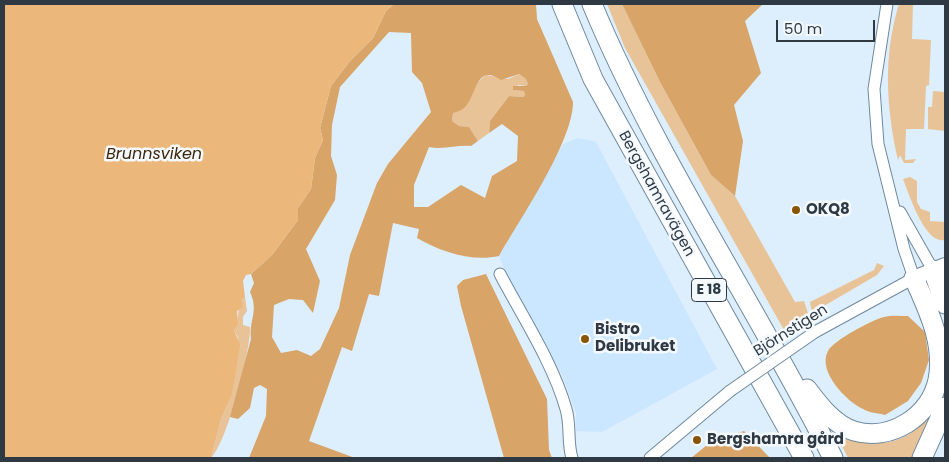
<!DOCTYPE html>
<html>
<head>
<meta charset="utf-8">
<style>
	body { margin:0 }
	#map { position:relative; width:949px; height:462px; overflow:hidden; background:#ddeefd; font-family:Poppins,sans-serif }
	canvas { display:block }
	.frame { position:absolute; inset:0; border:5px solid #2e3943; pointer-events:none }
	.scale { position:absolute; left:776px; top:20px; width:99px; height:22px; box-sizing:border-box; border:2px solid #2e3943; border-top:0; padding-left:6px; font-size:15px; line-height:18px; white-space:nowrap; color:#2e3943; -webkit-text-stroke:4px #f4f9fe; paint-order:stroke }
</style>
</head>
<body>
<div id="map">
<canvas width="949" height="462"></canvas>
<div class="frame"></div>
<div class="scale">50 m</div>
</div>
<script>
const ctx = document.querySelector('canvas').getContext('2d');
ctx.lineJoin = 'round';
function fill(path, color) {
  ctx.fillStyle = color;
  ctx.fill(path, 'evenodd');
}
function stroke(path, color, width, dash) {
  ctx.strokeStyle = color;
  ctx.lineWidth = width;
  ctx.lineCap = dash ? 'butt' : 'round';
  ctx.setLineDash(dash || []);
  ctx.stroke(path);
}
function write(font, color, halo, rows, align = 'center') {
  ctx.font = font + ' Poppins,sans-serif';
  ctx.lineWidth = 5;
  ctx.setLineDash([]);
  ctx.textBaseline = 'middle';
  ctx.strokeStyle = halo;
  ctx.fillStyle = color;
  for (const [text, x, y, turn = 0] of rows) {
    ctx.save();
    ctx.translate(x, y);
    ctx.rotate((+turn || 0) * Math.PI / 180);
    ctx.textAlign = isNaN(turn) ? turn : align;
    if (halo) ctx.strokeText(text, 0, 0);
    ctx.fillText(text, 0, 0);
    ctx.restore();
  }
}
const built = new Path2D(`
	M578 138 596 142 717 369 602 432 576 431V413L563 377 510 284 499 256 563 144Z`);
const green = new Path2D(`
	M607 4H622L660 82 711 175 735 196 795 302 804 301 809 316 784 330 625 48Z
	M899 4H913L912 39 931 40 929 85 926 86 924 129H906L905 160 916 159 913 163H904L900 155 898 160C886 108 883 55 899 4Z
	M519 74 526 79 528 84 526 86 518 85 514 90 524 91 525 95 523 97 509 96 490 121 489 133 478 141 469 127 459 126 452 121 453 113C477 103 467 89 486 75L508 79Z
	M933 91 945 92V131L928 129V107H932Z
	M910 177 917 181V202L921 209 930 212V221L945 222V240C925 245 909 194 903 179Z
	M877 263 884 266 877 275 812 313 810 302 874 270Z
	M245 297 247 311 243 317V325L250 327C251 350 227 443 211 458L221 419 232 395 238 338 234 330C241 319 235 307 245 297Z
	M927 419 930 424 914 458H848L836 434C870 447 900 449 927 419Z`);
const forest = new Path2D(`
	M394 4H536L537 19 573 102C573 142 520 219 499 256 472 262 441 252 417 238L419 229 393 223 379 296 369 294 352 351 342 347 309 441 355 458H249L266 416 267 389 260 385 254 388 250 408 238 419 230 417 251 339C249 319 259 311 250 292L254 283 251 274 272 255 298 220V208L311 189 315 158 323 140 320 128 331 86 350 61 373 38 386 11ZM389 32 411 33 412 72 422 83 431 112 388 164 377 183 350 255 339 308 320 349 311 356 297 350 281 353 272 337 274 305 289 299 303 300 313 313 320 281 306 249 335 200 337 175 331 156 332 125 340 87ZM519 74 526 79 528 84 526 86H513V90L524 91 525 95 523 97 509 96 490 121 489 133 502 124 518 136 517 161 492 176 485 198 461 185 428 207H414V185L429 147C443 150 456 145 471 146L478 141 469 127 459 126 452 121 453 113C457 112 462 110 464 108 477 97 475 62 501 80Z
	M622 4H763L745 21 761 73 734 105 743 141 735 196 711 175 660 82Z
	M486 274 547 399 549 450 552 458H504L461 306 457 286 463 280Z
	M908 316 925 332 929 360 921 383 908 401 885 415C878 413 869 413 863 409 846 401 817 371 828 351 834 340 872 320 884 317 891 315 900 316 908 316Z
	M744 431 770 458H691L712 441Z`);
const water = new Path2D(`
	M4 4H394L386 11 373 38 350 61 331 86 320 128 323 140 315 158 311 189 298 208V220L272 255 251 274 246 275 243 281 245 297 242 300 243 307 237 311 238 324 234 330 240 345 232 395 221 419 211 458H4Z`);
const minor = new Path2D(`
	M900 212 933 270
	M500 274C522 316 553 363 566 409 571 425 567 442 572 458
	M815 332 914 278 904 249 878 144 874 89 887 4
	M650 458 730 391`);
const tertiary = new Path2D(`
	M914 278 945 265`);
const trunk = new Path2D(`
	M562 4 593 79 804 458
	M592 4C658 162 756 305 833 458
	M933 270 945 304
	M807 389C819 405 834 425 854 431 891 442 930 416 938 380 945 343 928 310 914 278
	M922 458 945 407`);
const minorBridge = new Path2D(`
	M730 391 815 332`);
const markers = [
	[796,210,5,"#885400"],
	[585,339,5,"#885400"],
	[697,440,5,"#885400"]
];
const shields = [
	[709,290,35]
];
const shieldNames = [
	["E 18",709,290]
];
const streetNames = [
	["Bergshamravägen",656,194,61],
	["Björnstigen",791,331,-32]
];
const poiNames = [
	["OKQ8",806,210],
	["Bistro",595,330],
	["Delibruket",595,347],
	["Bergshamra gård",707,440]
];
const waterNames = [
	["Brunnsviken",154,155]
];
fill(built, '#cbe7ff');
fill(green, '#e9c398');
fill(forest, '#d8a468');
fill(water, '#ecb77b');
stroke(minor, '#6f899f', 13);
stroke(tertiary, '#6f899f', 16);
stroke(trunk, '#6f899f', 21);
stroke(minor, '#fff', 11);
stroke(tertiary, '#fff', 14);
stroke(trunk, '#fff', 19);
stroke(minorBridge, '#6f899f', 13, []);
stroke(minorBridge, '#fff', 11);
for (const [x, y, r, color] of markers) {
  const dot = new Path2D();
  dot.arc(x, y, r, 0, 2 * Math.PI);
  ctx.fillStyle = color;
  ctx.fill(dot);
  stroke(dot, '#f4f9fe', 2);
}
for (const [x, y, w] of shields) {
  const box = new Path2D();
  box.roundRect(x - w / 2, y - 11.5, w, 23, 4);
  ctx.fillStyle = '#f4f9fe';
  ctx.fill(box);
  stroke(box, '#2e3943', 1);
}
write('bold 14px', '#2e3943', null, shieldNames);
write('15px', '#2e3943', '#f4f9fe', streetNames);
write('bold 15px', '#2e3943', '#f4f9fe', poiNames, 'left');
write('italic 16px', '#3c270c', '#f4f9fe', waterNames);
</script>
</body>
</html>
